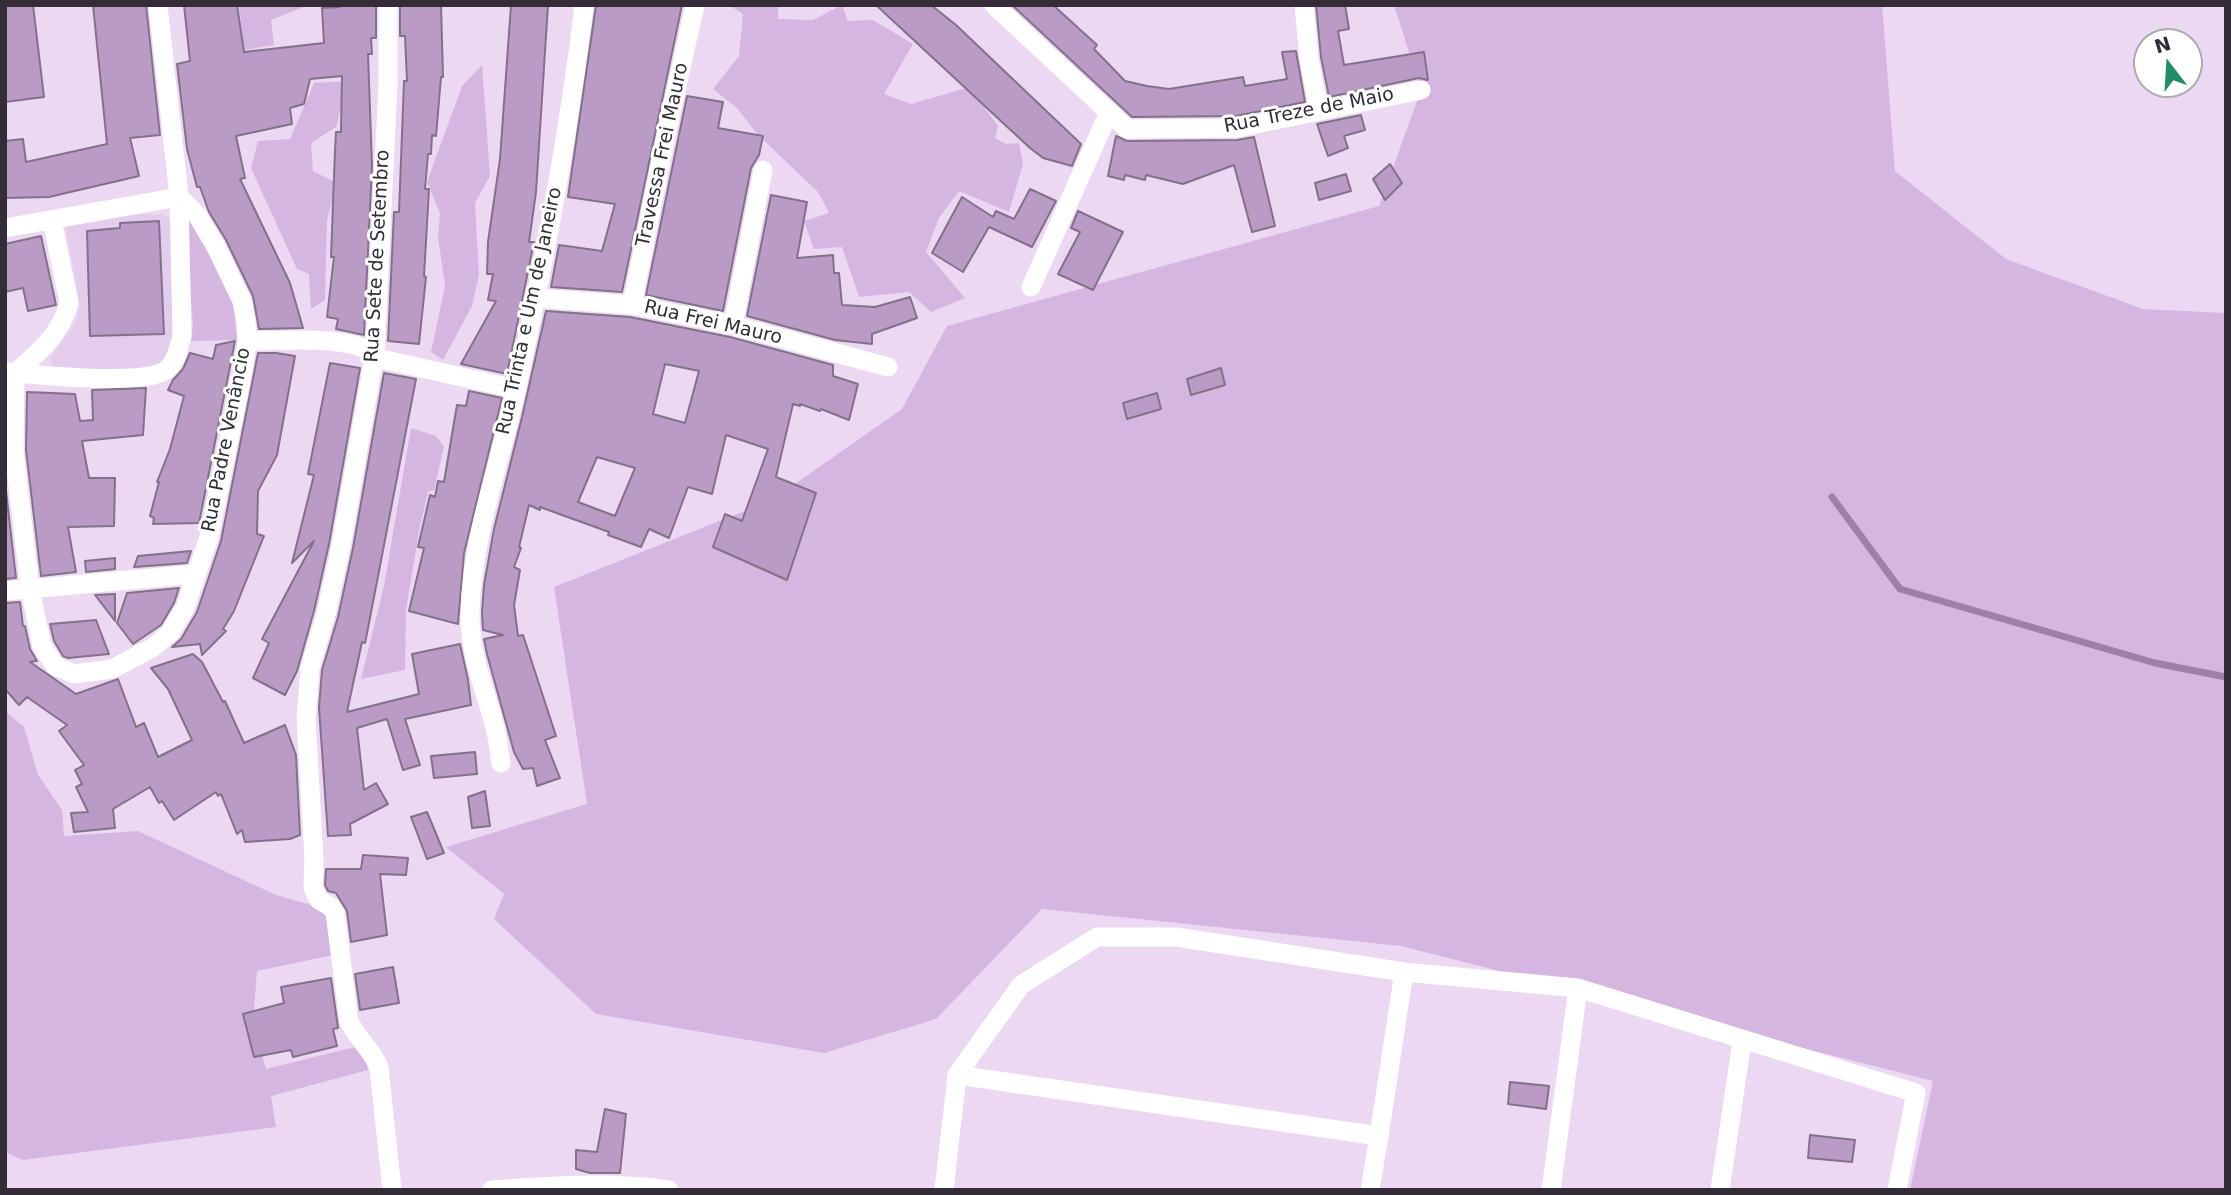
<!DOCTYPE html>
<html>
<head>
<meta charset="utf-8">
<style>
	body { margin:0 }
	#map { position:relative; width:2231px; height:1195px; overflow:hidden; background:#ecd8f3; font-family:"DejaVu Sans",sans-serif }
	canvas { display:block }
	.frame { position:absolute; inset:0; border:7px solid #342c36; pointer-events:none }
	.north { position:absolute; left:2133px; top:28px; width:70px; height:70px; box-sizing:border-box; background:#fff; border:2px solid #aeabaf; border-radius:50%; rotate:343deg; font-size:19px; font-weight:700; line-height:28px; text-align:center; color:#342c36 }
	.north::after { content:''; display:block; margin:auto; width:24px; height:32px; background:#228d6b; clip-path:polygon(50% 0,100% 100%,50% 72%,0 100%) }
</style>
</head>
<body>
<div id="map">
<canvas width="2231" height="1195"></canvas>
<div class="frame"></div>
<div class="north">N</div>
</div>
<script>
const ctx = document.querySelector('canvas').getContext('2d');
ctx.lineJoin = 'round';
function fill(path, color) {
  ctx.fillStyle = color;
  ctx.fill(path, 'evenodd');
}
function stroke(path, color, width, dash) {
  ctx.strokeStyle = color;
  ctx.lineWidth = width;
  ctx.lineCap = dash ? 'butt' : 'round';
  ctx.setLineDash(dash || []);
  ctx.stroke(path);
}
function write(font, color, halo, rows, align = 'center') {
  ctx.font = font + ' "DejaVu Sans",sans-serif';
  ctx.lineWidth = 6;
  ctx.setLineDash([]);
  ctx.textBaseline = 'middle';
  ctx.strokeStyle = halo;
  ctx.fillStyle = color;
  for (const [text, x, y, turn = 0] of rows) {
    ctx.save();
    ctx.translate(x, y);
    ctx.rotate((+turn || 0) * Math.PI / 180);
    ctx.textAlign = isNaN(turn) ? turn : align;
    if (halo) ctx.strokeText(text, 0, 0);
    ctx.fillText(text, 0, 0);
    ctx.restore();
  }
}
const built = new Path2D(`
	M161 214 168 217 174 223 172 354 149 372 56 371 52 365 51 358 77 321 80 305 65 224 106 216Z`);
const green = new Path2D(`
	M239 5H308L271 20 274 45 244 50Z
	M729 5H778V19L813 20 842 5 848 21 873 20 913 44 884 94 911 104 970 87 998 126 995 138 1006 144 1019 143 1023 164 1009 212 959 191 939 218 926 252 965 298 931 312 909 292 859 297 842 247 814 249 804 221 829 213 818 192 758 135 737 108 713 89 739 56 743 14Z
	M1394 5H1882L1895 171 2006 259 2143 309 2226 313V1190H1910L1933 1081 1401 946 1042 909 936 1019 824 1053 596 1014 494 919 504 894 446 847 587 804 554 587 772 500 902 409 947 326 1379 206 1421 90Z
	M482 65 490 176 475 203 479 275 472 306 443 360 431 352 445 286 438 237 440 213 427 182 462 86Z
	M348 81 336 127 311 143 313 171 337 183 327 220 325 300 311 309 309 274 297 269 251 168 258 141 290 139 314 83Z
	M189 215 194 220 233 302 237 340 191 341 193 325 187 256Z
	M411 428 436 436 444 447 434 490 428 492 420 526 406 610 405 670 361 679 384 586Z
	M5 711 24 727 38 775 62 810 64 836 138 831 276 895 333 911 338 954 257 971 253 1023 266 1069 363 1045 368 1070 271 1096 276 1127 23 1160 5 1152Z`);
const stream = new Path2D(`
	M1832 497 1900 589 2155 663 2226 677`);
const building = new Path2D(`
	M5 5H33L44 97 5 102Z
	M93 5H146L160 135 130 138 139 176 49 197 5 198V141L23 139 26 162 107 144Z
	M184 5H237L244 52 324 43 322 8 340 7V5H376V38H371L372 54H368L372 166 364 335 336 329 338 319 327 317 334 257H331L335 150 336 132H341L342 76 310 79 304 104 290 108 292 124 236 136 245 178 240 179 290 283 303 328 259 329 253 296 226 240 209 212 200 187H197L187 149 177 64 190 61Z
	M400 5H441L443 77H441L436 136 432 135 431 154H428L425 189H429L424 276 426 277 419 344 388 341 394 212H399L404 81H407L405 36H400Z
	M511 5H548L536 192 529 242H534L507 374 461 364 496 301 488 300 493 274H487L488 242 500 159Z
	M596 5H682L622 292 551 287 559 245 602 251 615 204 568 197Z
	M876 5H931L956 25 1081 144 1072 166 1043 158 1030 148Z
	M1012 5H1053L1097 45 1094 49 1125 81 1147 86 1169 89 1243 77 1245 86 1287 79 1282 52 1296 51 1305 102 1236 116 1132 117Z
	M1316 5H1345L1349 29 1338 31 1344 65 1424 52 1428 80 1419 78 1329 97 1321 57Z
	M687 96 723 102 718 128 763 136 759 155 751 168 723 311 646 295Z
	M1361 115 1365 130 1344 136 1348 148 1328 156 1317 124Z
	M1116 136 1127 141 1237 140 1254 137 1275 226 1252 232 1234 165 1183 184 1146 175 1145 180 1125 175 1124 180 1108 176Z
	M1390 164 1402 183 1385 200 1373 179Z
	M1346 174 1351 191 1319 200 1315 183Z
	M1030 189 1056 201 1032 247 989 227 963 272 932 253 962 197 993 217 996 211 1014 219Z
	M771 195 807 202 797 258 833 255 834 273H839L842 305 875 307 910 297 917 318 872 334V344L835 340 747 316Z
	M1078 211 1123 232 1093 290 1058 274 1080 232 1071 228Z
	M159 221 164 334 90 336 87 231 120 228V223Z
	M41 236 56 305 28 311 23 288 5 292V244Z
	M546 311 630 317 730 337 833 365V376L858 384 849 420 821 409 820 411 800 404V406L793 404 776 477 816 493 787 580 713 547 725 514 742 521 768 449 726 435 712 494 688 487 669 538 649 529 641 547 608 535 609 532 540 507V510L529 505 519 547 521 548 514 567 520 570 514 605 518 636 523 635 556 736 545 740 560 778 537 786 533 768 523 769 514 752 487 654 484 639 503 635 483 630 482 613 484 585 494 529 522 417ZM665 364 699 371 685 423 653 414ZM597 457 635 468 615 516 578 502Z
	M235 341 199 523 153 524 154 518 150 516 159 482H157L170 449 184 396 168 390 173 380 183 369 190 353 213 359 216 345Z
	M258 353H276L295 356 277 455 258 491 257 534 264 536 234 611 223 629 226 631 202 655 200 644 172 647 181 639 197 612 221 541Z
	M330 363 360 368 329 544 314 611 297 671 285 695 253 678 269 643 262 639 314 541 292 563 314 475 308 474Z
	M1221 368 1225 385 1191 395 1187 379Z
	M384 373 416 379 368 628 365 643 362 642 347 712 419 694 412 654 460 644 468 680 471 705 405 719 420 765 403 770 387 719 357 728 364 790 376 783 388 804 350 824 351 835 328 836 319 708 322 670 338 617 353 548Z
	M146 388 143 435 82 441 89 478H115L114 526 68 527 76 572 41 576 26 450 27 392 75 394 80 421 93 420 92 390Z
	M469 391 502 398 464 553 458 624 409 611 424 548 418 547 430 495 435 497 438 481 444 482 457 405 466 406Z
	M1157 393 1161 409 1127 419 1123 403Z
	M5 482 16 578 5 579Z
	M191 551 187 563 134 567 138 556Z
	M115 558V569L86 572 85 561Z
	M179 588 174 603 161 625 133 644 117 623 127 593Z
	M115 594V621L95 595Z
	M20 602 23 626H25L30 649 37 661 30 662 76 694 118 679 136 727 144 723 158 757 192 740 168 689 151 668 193 654 202 662 223 702 225 701 244 743 285 725 296 755 300 835 290 839 245 842 242 830 237 834 221 794 218 796 216 792 174 820 162 801 159 803 150 787 113 809 115 828 74 832 71 813 88 812 76 787 82 784 75 770 84 765 59 731 67 725 27 697 19 705 5 689V603Z
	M96 620 109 654 68 658 63 656 54 641 50 624Z
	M475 752 477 774 434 778 431 756Z
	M485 791 490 826 472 828 468 797Z
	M427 812 444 853 427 859 411 817Z
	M363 855 408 858 406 875 380 874 387 935 351 942 347 911 336 893 328 891 325 885 326 869H361Z
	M393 967 399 1003 360 1010 355 974Z
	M331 978 338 1028 333 1029 337 1046 293 1057 291 1050 254 1057 243 1014 284 1003 281 987Z
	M1510 1082 1549 1086 1546 1109 1508 1104Z
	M605 1109 626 1114 620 1173H590L576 1169V1150L597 1152Z
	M1810 1135 1855 1140 1852 1162 1808 1158Z`);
const minor = new Path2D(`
	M388 5V84L375 352 341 546 326 614 310 668 306 719 314 858 313 888 319 900 331 907 335 913 349 1021C357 1039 373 1050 379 1068L392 1190
	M994 5 1127 129 1237 128 1421 90
	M1304 5 1309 59 1319 111
	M52 220 69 303C61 334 38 353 15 373L14 451 30 589 42 646 55 666 74 674 112 669 152 648 170 633 185 608 209 537 243 371 247 341 246 321 242 301 215 245 197 215 179 197
	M5 228 179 197 158 5
	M1031 287 1109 112
	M536 298 632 305 733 325 888 367
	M632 305 666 135 695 5
	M733 325 763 170
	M247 341C282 341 357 333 381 359L516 389
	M7 372C36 375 146 386 166 370 176 363 179 347 182 336L179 197
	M5 591 197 574
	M501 763C499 751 498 739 495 727 485 690 469 652 470 613 472 535 501 461 517 386 545 260 569 133 584 5
	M957 1075 1379 1136 1370 1190
	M1379 1136 1404 972
	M492 1190C552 1185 609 1182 669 1190
	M944 1190 957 1075 1021 985 1097 937H1176L1404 972 1578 988 1916 1093 1897 1190
	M1551 1190 1578 988
	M1720 1190 1742 1041`);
const streetNames = [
	["Rua Treze de Maio",1309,111,-11],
	["Travessa Frei Mauro",663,155,-78],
	["Rua Sete de Setembro",378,256,-87],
	["Rua Trinta e Um de Janeiro",530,311,-78],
	["Rua Frei Mauro",713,323,13],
	["Rua Padre Venâncio",227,440,-79]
];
fill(built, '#e4cced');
fill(green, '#d5b6e0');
stroke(stream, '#9d7fa8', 7);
fill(building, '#ba9bc5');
stroke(building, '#837189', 2);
stroke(minor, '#fff', 19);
write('19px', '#342c36', '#fff', streetNames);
</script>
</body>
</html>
